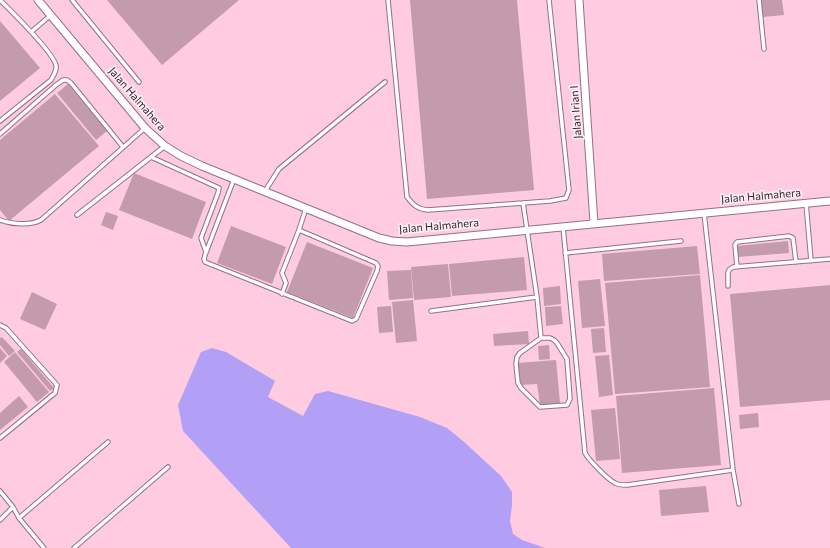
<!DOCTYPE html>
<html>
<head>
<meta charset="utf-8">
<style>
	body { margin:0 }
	canvas { display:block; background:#fddae8 }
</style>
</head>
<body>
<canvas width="830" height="548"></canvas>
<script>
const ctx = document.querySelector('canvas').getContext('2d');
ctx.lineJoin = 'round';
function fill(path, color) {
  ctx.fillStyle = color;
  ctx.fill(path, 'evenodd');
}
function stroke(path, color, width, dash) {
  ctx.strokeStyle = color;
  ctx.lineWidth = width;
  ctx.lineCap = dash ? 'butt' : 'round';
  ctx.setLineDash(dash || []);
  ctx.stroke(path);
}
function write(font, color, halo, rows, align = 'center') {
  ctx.font = font + ' Commissioner,sans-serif';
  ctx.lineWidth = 3.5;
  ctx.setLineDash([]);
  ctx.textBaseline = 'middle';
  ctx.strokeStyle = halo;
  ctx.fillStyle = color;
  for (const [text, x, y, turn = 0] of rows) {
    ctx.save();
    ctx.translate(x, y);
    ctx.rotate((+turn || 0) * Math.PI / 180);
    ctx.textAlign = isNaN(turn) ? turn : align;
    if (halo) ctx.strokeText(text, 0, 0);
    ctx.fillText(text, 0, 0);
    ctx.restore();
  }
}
const built = new Path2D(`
	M0 0H830V548H0Z`);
const water = new Path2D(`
	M212 348 226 352 275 381 268 397 303 416 315 394 328 391 420 417 447 428 463 441 501 476 512 492V505L510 521 513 534 522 540 545 548H291L183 431 178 405 201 352Z`);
const building = new Path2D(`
	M107 0H239L162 65Z
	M410 0H517L534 190 427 199Z
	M761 0H782L784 15 763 17Z
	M0 21 40 68 0 101Z
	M68 84 107 131 96 140 57 93Z
	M55 94 99 146 9 221 0 210V140Z
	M134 173 206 202 192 239 119 210Z
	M106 212 118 216 113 230 101 225Z
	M231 226 286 247 272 284 217 263Z
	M788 241 789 253 738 257 737 246Z
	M307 242 373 268 353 318 287 292Z
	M697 246 700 274 604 281 602 254Z
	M524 257 527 290 452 296 449 264Z
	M448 264 451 297 414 300 411 267Z
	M411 270 413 298 389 300 387 271Z
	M700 275 710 387 615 394 605 283Z
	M600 279 605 326 582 328 578 281Z
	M830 285V400L740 407 730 294Z
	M560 286 561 304 544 306 543 288Z
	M32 292 57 304 45 330 20 319Z
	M413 300 417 341 396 343 392 302Z
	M391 306 393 332 379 333 377 307Z
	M561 306 563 324 546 326 545 307Z
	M604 328 606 352 593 353 591 329Z
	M528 331 529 344 494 346 493 334Z
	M2 337 15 351 9 356 0 345V338Z
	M549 345 550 359 539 360 538 346Z
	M0 348 7 356 0 363Z
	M21 349 54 388 50 391 17 352Z
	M15 352 49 392 37 402 4 362Z
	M609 355 613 395 599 397 595 356Z
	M556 360 560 403 540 405 537 384 520 385 517 363Z
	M714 388 721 465 622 473 616 396Z
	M19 396 28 407 0 430V413Z
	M615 408 620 459 596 461 591 410Z
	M758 413 759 427 740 429 739 415Z
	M706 486 709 512 661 516 659 490Z`);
const service = new Path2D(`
	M72 0 139 82
	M388 0 407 197C414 206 418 209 428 210L550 201 566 198 569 190 549 0
	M759 0 764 49
	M31 32 51 15
	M0 121 51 80C53 76 57 71 56 66 55 54 10 10 0 0
	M0 134 56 85 63 80H67L71 83 123 147
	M151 157 219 188 218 193 201 238 206 252
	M234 179 205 255 204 259 205 262 352 321 356 319 377 271 378 266 376 263 299 230
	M265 191 279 169 385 82
	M806 203 811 261
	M704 213 733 470 739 504
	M77 215 165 146
	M0 220C11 224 30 226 41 220L145 128
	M563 227 585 453C589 460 607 479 615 483 618 485 623 485 627 485L733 470
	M565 253 681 241
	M737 267 735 245 737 242 789 236 793 238 796 262
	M728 286V272L730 269 733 267 830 259
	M282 294 286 283 282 273 299 230 306 208
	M537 297 541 338
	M431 311 537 297 523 203
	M0 325 6 328 57 385 55 393 0 438
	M541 338H550L554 340 557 343 567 359 570 399 567 405 540 407 521 388 518 383 516 364 517 357 520 353Z
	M0 491 13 507 19 518 44 548
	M19 518 108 442
	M0 520 13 507
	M74 548 168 467`);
const minor = new Path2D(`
	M38 0 145 128 165 146 181 156 202 166 379 238 392 241 407 242 830 201
	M579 0 594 223`);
const streetNames = [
	["Jalan Halmahera",137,99,49],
	["Jalan Irian I",576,112,-94],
	["Jalan Halmahera",761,196,-5],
	["Jalan Halmahera",439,226,-5]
];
fill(built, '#fecbe0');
fill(water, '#b1a0f5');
fill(building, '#c49bac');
stroke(service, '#967080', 5.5);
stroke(minor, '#967080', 9);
stroke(service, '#fff', 3.5);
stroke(minor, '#fff', 7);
write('11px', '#36262d', '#ffedf4', streetNames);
</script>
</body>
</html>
